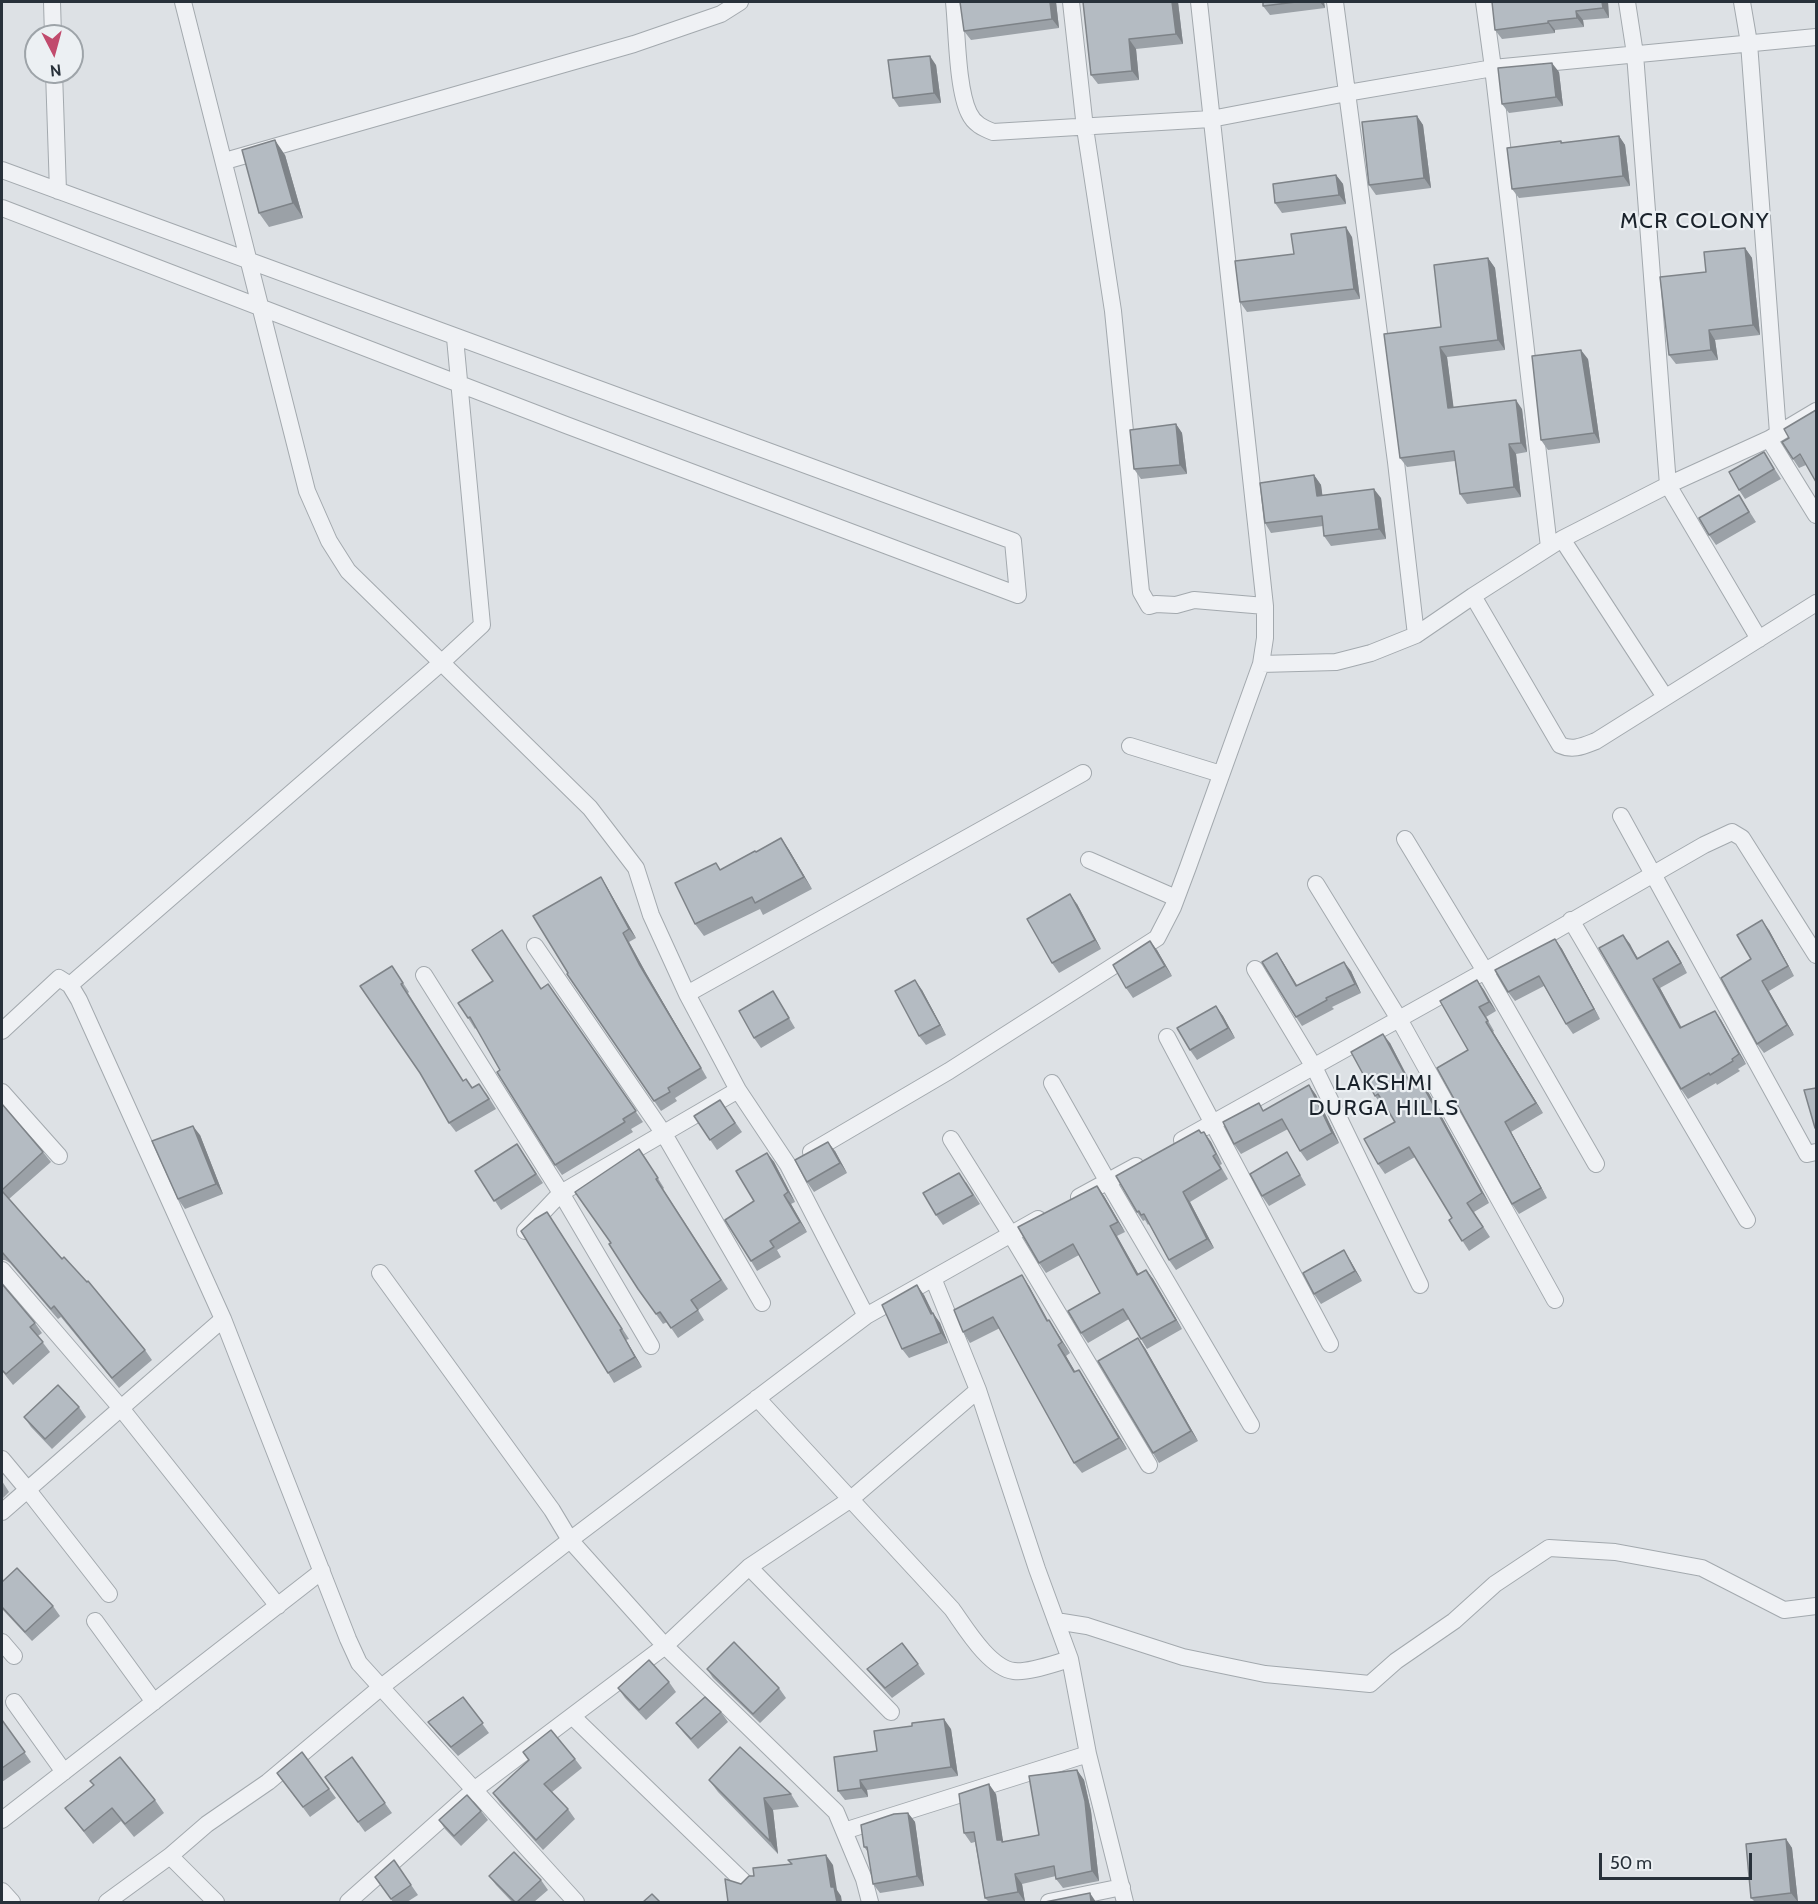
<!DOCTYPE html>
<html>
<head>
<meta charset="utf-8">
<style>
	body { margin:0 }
	#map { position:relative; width:1818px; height:1904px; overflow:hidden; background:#dde1e5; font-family:Cabin,sans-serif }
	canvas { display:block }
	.frame { position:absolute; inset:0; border:3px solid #28313a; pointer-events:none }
	.north { position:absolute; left:24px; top:24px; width:60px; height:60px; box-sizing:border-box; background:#ecf0f3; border:2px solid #9ea4a9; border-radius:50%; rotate:174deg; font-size:16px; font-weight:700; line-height:24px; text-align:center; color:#28313a }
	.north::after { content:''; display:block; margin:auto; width:21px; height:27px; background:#c14b6d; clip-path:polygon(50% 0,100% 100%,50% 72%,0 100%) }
	.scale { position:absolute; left:1599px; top:1853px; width:153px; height:27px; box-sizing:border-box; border:3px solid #28313a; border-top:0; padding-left:8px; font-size:18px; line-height:21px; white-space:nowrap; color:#28313a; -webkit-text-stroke:4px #ecf0f3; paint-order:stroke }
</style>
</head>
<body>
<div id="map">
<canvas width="1818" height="1904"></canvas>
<div class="frame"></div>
<div class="north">N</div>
<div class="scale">50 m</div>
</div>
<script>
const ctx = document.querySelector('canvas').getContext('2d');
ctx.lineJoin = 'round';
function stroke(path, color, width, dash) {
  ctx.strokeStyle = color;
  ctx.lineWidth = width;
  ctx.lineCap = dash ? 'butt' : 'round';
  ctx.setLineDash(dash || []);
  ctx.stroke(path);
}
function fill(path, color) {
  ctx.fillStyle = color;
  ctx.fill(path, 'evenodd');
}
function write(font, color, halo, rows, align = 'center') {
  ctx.font = font + ' Cabin,sans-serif';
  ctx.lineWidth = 4.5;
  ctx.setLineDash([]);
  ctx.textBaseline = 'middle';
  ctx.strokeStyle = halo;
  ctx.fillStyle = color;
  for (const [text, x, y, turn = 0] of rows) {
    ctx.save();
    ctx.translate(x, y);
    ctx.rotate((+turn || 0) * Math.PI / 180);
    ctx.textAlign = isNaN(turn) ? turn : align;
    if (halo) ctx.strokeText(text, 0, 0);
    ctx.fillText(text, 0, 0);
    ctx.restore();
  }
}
const street = new Path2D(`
	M52 2 53 36
	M183 2 307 491 329 541 348 571 590 808 636 868 651 915 687 994 738 1090 788 1165 866 1316
	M954 2C957 30 957 89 969 113 974 124 983 128 993 132L1211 119 1347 93 1493 68 1816 37
	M1071 2 1085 128 1113 311 1141 592 1149 606 1156 604 1176 605 1194 600 1265 606
	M1335 2 1396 462 1416 635
	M1484 2 1493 68 1549 547
	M1627 2 1635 54 1668 485 1759 639
	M1742 2 1749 43 1778 433
	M54 72 58 191
	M225 161 634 44 721 14 740 2
	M2 170 1013 541 1018 595 566 425 2 208
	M1769 439 1816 515
	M1562 539 1665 697
	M1473 596 1560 745C1573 751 1583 746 1596 741L1816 603
	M1261 664 1336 662 1371 653 1416 635 1473 596 1562 539 1668 485 1769 439 1816 411
	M1130 746 1221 774
	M1621 816 1807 1154 1816 1152
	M1405 839 1485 971 1596 1164
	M1089 860 1176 898
	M1316 884 1399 1019 1555 1300
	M1571 920 1747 1220
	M535 946 664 1134 762 1303
	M1255 969 1314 1067 1420 1285
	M424 975 561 1193 651 1346
	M70 985 441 663 482 625 455 338
	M687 994 1083 773
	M2 1031 59 978 70 985 79 1000 223 1319 348 1639 359 1663 576 1902
	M1167 1037 1330 1344
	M1052 1083 1108 1182 1251 1425
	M2 1092 59 1156
	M951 1139 1010 1233 1149 1465
	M1182 1140 1485 971 1704 845 1732 832 1742 838 1816 955
	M811 1152 949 1071 1157 938 1173 907 1188 867 1261 664 1265 638V606L1199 2
	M1079 1197 1136 1166
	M525 1231 561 1193 738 1090
	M2 1270 120 1407 278 1606
	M380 1273 552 1510 570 1540 665 1646 836 1812 864 1879 870 1902
	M933 1278 978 1390 1037 1569 1070 1659 1088 1754 1125 1902
	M757 1398 952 1609C965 1627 989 1668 1014 1671 1029 1673 1055 1663 1070 1659
	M2 1459 27 1489 109 1594
	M2 1512 223 1319
	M749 1567 891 1712
	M95 1621 154 1702
	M1056 1621 1087 1626 1183 1657 1265 1674 1370 1684 1396 1661 1454 1621 1495 1584 1549 1548 1615 1552 1702 1568 1784 1610 1816 1606
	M2 1642 14 1656
	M14 1702 64 1772
	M572 1716 745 1883
	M2 1820 322 1571
	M844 1831 1088 1754
	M170 1856 216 1902
	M2 1891 12 1902
	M107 1902 170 1856 207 1824 268 1782 380 1688 570 1540 866 1316 1038 1219
	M348 1902 474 1790 665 1646 749 1567 851 1499 978 1390
	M1049 1902 1122 1887`);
const wall = new Path2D(`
	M1056 2 1059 28 971 40 964 31Z
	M1083 2H1178L1183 44 1136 49 1139 80 1098 84 1091 75Z
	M1263 2H1324L1325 8 1270 15 1263 6Z
	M1608 2 1609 18 1583 20 1584 27 1555 30V33L1502 39 1495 30Z
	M936 65 941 103 899 107 893 98Z
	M1559 72 1563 106 1509 113 1502 104Z
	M1417 116 1423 125 1431 188 1376 195 1369 185Z
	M1619 136 1625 145 1630 186 1519 198 1512 189 1561 141 1562 143Z
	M285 155 303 218 269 227 259 213Z
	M1336 175 1343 184 1346 204 1282 213 1275 203Z
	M1352 237 1360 299 1247 312 1240 302 1294 254Z
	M1745 248 1752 258 1760 335 1715 340 1718 360 1676 364 1669 355 1706 272Z
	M1488 258 1495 268 1505 350 1447 357 1453 407 1522 409 1527 452 1516 454 1521 497 1467 504 1460 494 1455 461 1407 467 1400 458 1441 327Z
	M1588 359 1600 443 1548 450 1541 440Z
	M1176 424 1182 433 1187 474 1141 479 1134 469Z
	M1789 438 1806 465 1799 468 1793 459Z
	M1764 452 1781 479 1745 499 1739 490Z
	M1314 475 1321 485 1322 495 1381 498 1386 539 1331 546 1324 536 1323 526 1271 533 1265 523Z
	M1739 495 1756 522 1716 545 1709 535Z
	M781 838 789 850 812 889 763 915 760 909 704 936 695 924 716 863 721 870 756 852Z
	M601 877 607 887 636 938 629 942 646 973 707 1078 675 1098 677 1101 661 1111 567 974 568 973Z
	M1077 904 1101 949 1059 973 1052 963Z
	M1769 930 1794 976 1769 991 1794 1035 1764 1053 1757 1044 1751 959Z
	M1623 935 1638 958 1675 951 1687 973 1660 988 1682 1028 1715 1011 1721 1020 1746 1064 1738 1069 1740 1071 1717 1085 1716 1083 1688 1099 1681 1089Z
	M1555 939 1562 949 1600 1019 1573 1034 1566 1024 1544 986 1515 1001 1508 992Z
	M1157 950 1172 976 1133 998 1126 988Z
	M1277 953 1297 986 1351 971 1361 993 1332 1007 1334 1009 1302 1026 1296 1017Z
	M392 966 409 992 408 993 463 1081 466 1079 473 1088 486 1093 496 1109 456 1132 449 1123Z
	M1477 980 1496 1011 1486 1017 1494 1031 1493 1032 1543 1113 1511 1132 1547 1198 1519 1214 1512 1204 1468 1050Z
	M548 984 643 1122 631 1129 633 1132 562 1175 555 1165 476 1028 475 1029 468 1018 541 988Z
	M922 990 946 1035 926 1045 919 1036Z
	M779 1001 795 1028 761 1048 754 1038Z
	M1216 1006 1223 1016 1235 1038 1197 1060 1190 1050Z
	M1390 1043 1411 1083 1419 1079 1426 1088 1489 1203 1474 1212 1490 1237 1469 1251 1449 1220 1452 1218 1415 1157 1385 1174 1378 1164 1395 1122 1384 1104 1382 1105 1375 1096Z
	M1309 1085 1316 1095 1339 1143 1307 1161 1300 1151 1288 1129 1241 1154 1234 1144 1264 1111Z
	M720 1100 742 1132 717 1150 694 1116Z
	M2 1104 43 1152 51 1162 9 1199 145 1350 152 1360 119 1388 61 1317 58 1319 10 1263 5 1260H2Z
	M1204 1132 1211 1142 1222 1164 1220 1165 1228 1179 1190 1202 1214 1248 1176 1270 1169 1260 1149 1224 1148 1225 1145 1220 1143 1221 1137 1212 1202 1133Z
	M200 1135 223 1194 185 1209 178 1199Z
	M517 1144 543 1183 501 1210 475 1171Z
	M835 1151 847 1173 814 1192 807 1182Z
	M767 1153 774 1162 795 1202 791 1204 807 1232 777 1250 781 1257 757 1271 751 1261 754 1201Z
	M646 1159 664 1188 663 1189 728 1289 698 1310 704 1320 678 1338 667 1322 663 1324 638 1289 611 1243Z
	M1293 1162 1306 1185 1269 1206 1262 1196Z
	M966 1182 980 1204 943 1225 936 1215Z
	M1104 1196 1125 1232 1117 1236 1138 1274 1146 1270 1153 1279 1182 1329 1147 1349 1129 1319 1088 1343 1081 1333 1100 1293 1079 1255 1046 1273 1039 1263Z
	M553 1221 629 1339 626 1340 642 1367 614 1383 608 1373Z
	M1350 1260 1362 1281 1321 1304 1314 1294Z
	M2 1284 35 1323 42 1333 38 1336 50 1352 13 1385 2 1371Z
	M1029 1286 1048 1320H1049L1070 1353 1066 1356 1075 1372 1079 1370 1086 1381 1127 1449 1082 1473 1074 1463 1000 1328 970 1343 963 1332Z
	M924 1295 933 1313 940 1323 948 1343 909 1358 902 1349Z
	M1145 1348 1198 1441 1159 1463 1153 1453Z
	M79 1407 86 1417 52 1449 31 1427 24 1417Z
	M2 1481 9 1492 2 1499Z
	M2 1582 53 1606 60 1616 32 1641 2 1609Z
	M918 1664 925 1674 892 1698 874 1678 867 1669Z
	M707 1669 779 1688 786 1698 760 1723 713 1678Z
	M669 1682 676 1692 646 1720 625 1698 618 1688Z
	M463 1697 489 1733 458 1756 435 1731 428 1722Z
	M721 1712 728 1722 698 1749 683 1732 676 1723Z
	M2 1720 31 1762 2 1782Z
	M951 1729 958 1776 867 1790 868 1797 845 1800 838 1791 877 1751Z
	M302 1752 336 1798 310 1817 284 1782Z
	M523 1752 575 1759 582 1768 552 1792 568 1809 575 1819 543 1850 500 1803 493 1793 529 1760Z
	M352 1757 392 1813 365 1832 325 1777Z
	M1077 1770 1084 1780 1091 1811 1099 1881 1063 1888 1056 1879V1876L1022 1884 1025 1902H989L985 1898 975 1842 971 1843 964 1833 996 1794 1003 1842 1039 1835Z
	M709 1780 791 1794 799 1807 773 1810 778 1854 718 1792Z
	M94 1786 155 1800 164 1813 134 1837 121 1821 93 1844 65 1808Z
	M481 1811 488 1820 461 1846 445 1829 439 1820Z
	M908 1813 915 1822 924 1886 880 1893 873 1884 868 1852 864 1847Z
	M1786 1839 1792 1848 1798 1902H1755L1751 1898Z
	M394 1860 418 1895 407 1902H393L375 1877Z
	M489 1876 541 1880 548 1890 534 1902H512L496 1885Z`);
const shadedWall = new Path2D(`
	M1050 2H1056L1059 28 1052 19Z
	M1172 2H1178L1183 44 1176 34Z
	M1320 2H1324L1325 8Z
	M1602 2H1608L1609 18 1603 8Z
	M1576 11 1583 20 1584 27 1577 18Z
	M1548 21 1555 30V33L1548 23Z
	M1129 39 1136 49 1139 80 1132 71Z
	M930 56 936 65 941 103 934 93Z
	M1552 63 1559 72 1563 106 1556 97Z
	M1417 116 1423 125 1431 188 1424 178Z
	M1619 136 1625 145 1630 186 1623 176Z
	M275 140 285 155 303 218 293 203Z
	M1336 175 1343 184 1346 204 1339 195Z
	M1346 227 1352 237 1360 299 1354 289Z
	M1745 248 1752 258 1760 335 1753 325Z
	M1488 258 1495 268 1505 350 1498 340Z
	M1709 330 1715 340 1718 360 1711 350Z
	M1440 347 1447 357 1455 418 1448 408Z
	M1581 350 1588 359 1600 443 1594 433Z
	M1516 400 1522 409 1527 452 1521 443Z
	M1176 424 1182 433 1187 474 1180 465Z
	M1509 444 1516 454 1521 497 1514 487Z
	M1314 475 1321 485 1324 506 1317 496Z
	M1374 489 1381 498 1386 539 1379 529Z
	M781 838 789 850 812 889 804 877Z
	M601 877 607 887 636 938 629 929Z
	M1070 894 1077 904 1101 949 1095 940Z
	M1762 920 1769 930 1794 976 1788 966Z
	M623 933 629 942 646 973 707 1078 701 1068 639 964Z
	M1623 935 1630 944 1643 969 1637 959Z
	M1555 939 1562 949 1600 1019 1594 1009Z
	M1150 941 1157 950 1172 976 1165 966Z
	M1668 941 1675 951 1687 973 1681 963Z
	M1277 953 1283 962 1303 995 1296 986Z
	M1344 962 1351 971 1361 993 1355 984Z
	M1653 979 1660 988 1687 1038 1680 1028Z
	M915 980 922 990 946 1035 940 1025Z
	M1477 980 1484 990 1496 1011 1489 1002Z
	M1762 981 1769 991 1794 1035 1787 1025Z
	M1216 1006 1223 1016 1235 1038 1228 1028Z
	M1715 1011 1721 1020 1746 1064 1739 1054Z
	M1486 1022 1493 1032 1543 1113 1536 1103Z
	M1383 1034 1390 1043 1416 1094 1410 1084Z
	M1419 1079 1426 1088 1489 1203 1482 1193Z
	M1309 1085 1316 1095 1339 1143 1332 1133Z
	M1505 1122 1511 1132 1547 1198 1541 1188Z
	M193 1126 200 1135 223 1194 216 1184Z
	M1204 1132 1211 1142 1222 1164 1216 1154Z
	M828 1142 835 1151 847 1173 840 1163Z
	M767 1153 774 1162 795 1202 788 1192Z
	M1097 1186 1104 1196 1125 1232 1118 1222Z
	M1183 1192 1190 1202 1214 1248 1207 1239Z
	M784 1195 791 1204 807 1232 800 1222Z
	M1110 1226 1117 1236 1144 1284 1137 1275Z
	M1344 1250 1350 1260 1362 1281 1355 1271Z
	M1146 1270 1153 1279 1182 1329 1176 1320Z
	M1022 1275 1029 1286 1054 1332 1047 1321Z
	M917 1285 924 1295 935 1318 933 1313 940 1323 948 1343 941 1333Z
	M1049 1320 1070 1353 1062 1342Z
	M620 1330 626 1340 642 1367 635 1357Z
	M1138 1338 1145 1348 1198 1441 1191 1431Z
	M1058 1345 1066 1356 1082 1383 1074 1372Z
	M1079 1370 1086 1381 1127 1449 1119 1438Z
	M944 1719 951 1729 958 1776 951 1767Z
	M1077 1770 1084 1780 1091 1811 1099 1881 1092 1871Z
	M860 1780 867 1790 868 1797 861 1788Z
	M989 1784 996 1794 1003 1841 1009 1849 997 1840Z
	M764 1798 773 1810 778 1854 770 1841Z
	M908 1813 915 1822 924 1886 917 1876Z
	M1786 1839 1792 1848 1798 1902 1791 1893Z
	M826 1855 833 1865 837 1890 841 1896 842 1902H837L831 1887Z
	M1015 1874 1022 1884 1025 1902 1018 1892Z
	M1090 1893 1096 1902H1091Z`);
const building = new Path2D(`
	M960 2H1050L1052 19 964 31Z
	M1083 2H1172L1176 34 1129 39 1132 71 1091 75Z
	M1263 2H1296L1263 6Z
	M1492 2H1602L1603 8 1576 11 1577 18 1548 21V23L1495 30Z
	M930 56 934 93 893 98 888 60Z
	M1552 63 1556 97 1502 104 1498 68Z
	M1417 116 1424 178 1369 185 1362 122Z
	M1619 136 1623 176 1512 189 1507 148 1561 141V143Z
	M275 140 293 203 259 213 242 150Z
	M1336 175 1339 195 1275 203 1273 184Z
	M1346 227 1354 289 1240 302 1235 261 1294 254 1291 234Z
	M1745 248 1753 325 1709 330 1711 350 1669 355 1660 277 1706 272 1704 252Z
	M1488 258 1498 340 1440 347 1448 408 1516 400 1521 443 1509 444 1514 487 1460 494 1454 451 1400 458 1384 334 1441 327 1434 265Z
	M1581 350 1594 433 1541 440 1532 356Z
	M1816 410V482L1800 454 1793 459 1782 442 1789 438 1784 429Z
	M1176 424 1180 465 1134 469 1130 430Z
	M1764 452 1774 469 1739 490 1729 472Z
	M1314 475 1317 496 1374 489 1379 529 1324 536 1322 516 1265 523 1260 483Z
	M1739 495 1749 512 1709 535 1699 518Z
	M781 838 804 877 755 903 752 897 695 924 675 883 716 863 720 870 755 851 756 852Z
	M601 877 629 929 623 933 639 964 701 1068 668 1088 670 1092 654 1101 567 974 568 973 533 916Z
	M1070 894 1095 940 1052 963 1027 919Z
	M1762 920 1788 966 1762 981 1787 1025 1757 1044 1721 978 1751 959 1737 935Z
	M502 930 541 989 548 984 636 1111 623 1119 625 1122 555 1165 497 1072 500 1070 470 1017 468 1018 458 1003 493 981 472 950Z
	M1623 935 1637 959 1668 941 1681 963 1653 979 1680 1028 1715 1011 1739 1054 1732 1059 1733 1061 1710 1075 1709 1073 1681 1089 1599 948Z
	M1555 939 1594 1009 1566 1024 1539 976 1508 992 1495 970Z
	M1150 941 1165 966 1126 988 1113 965Z
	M1277 953 1296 986 1344 962 1355 984 1326 998 1327 1000 1296 1017 1262 962Z
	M392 966 403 983 401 984 463 1081 466 1079 472 1088 479 1084 489 1099 449 1123 420 1073 360 986Z
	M915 980 940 1025 919 1036 895 991Z
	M1477 980 1489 1002 1479 1007 1488 1021 1486 1022 1536 1103 1505 1122 1541 1188 1512 1204 1437 1068 1468 1050 1440 1001Z
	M773 991 789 1018 754 1038 739 1011Z
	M1216 1006 1228 1028 1190 1050 1177 1028Z
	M1383 1034 1410 1084 1419 1079 1482 1193 1467 1203 1483 1227 1462 1241 1449 1220 1452 1218 1409 1147 1378 1164 1364 1139 1395 1122 1378 1094 1375 1096 1351 1052Z
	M1309 1085 1332 1133 1300 1151 1282 1119 1234 1144 1223 1122 1259 1103 1263 1111Z
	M1816 1088V1128H1815L1804 1090Z
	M720 1100 735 1123 710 1140 694 1116Z
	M2 1104 43 1152 2 1190Z
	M193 1126 216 1184 178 1199 152 1141Z
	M1199 1130 1201 1133 1204 1132 1216 1154 1213 1156 1221 1169 1183 1192 1207 1239 1169 1260 1144 1214 1141 1215 1139 1211 1137 1212 1116 1176Z
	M828 1142 840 1163 807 1182 795 1160Z
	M517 1144 536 1174 494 1201 475 1171Z
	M639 1149 658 1178 656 1179 721 1280 691 1300 698 1310 671 1328 660 1312 656 1314 638 1289 609 1244 611 1243 575 1192Z
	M1287 1152 1300 1175 1262 1196 1250 1174Z
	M767 1153 788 1192 784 1195 800 1222 770 1241 774 1247 751 1261 725 1220 754 1201 736 1171Z
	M959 1173 973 1195 936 1215 923 1193Z
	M1097 1186 1118 1222 1110 1226 1137 1275 1146 1270 1176 1320 1141 1339 1123 1309 1081 1333 1068 1311 1100 1293 1073 1244 1039 1263 1018 1227Z
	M2 1191 62 1259 64 1257 87 1282 88 1281 145 1350 112 1378 54 1306 51 1309 2 1252Z
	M547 1212 622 1329 620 1330 635 1357 608 1373 521 1231 535 1219Z
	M1344 1250 1355 1271 1314 1294 1303 1273Z
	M1022 1275 1047 1321 1049 1320 1062 1342 1058 1345 1074 1372 1079 1370 1119 1438 1074 1463 993 1317 963 1332 954 1310Z
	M2 1284 35 1323 30 1327 43 1342 6 1374 2 1370Z
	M917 1285 931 1314 933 1313 941 1333 902 1349 882 1305Z
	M1138 1338 1191 1431 1153 1453 1098 1361Z
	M58 1385 79 1407 45 1439 24 1417Z
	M17 1568 53 1606 25 1632 2 1607V1582Z
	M734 1642 779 1688 753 1714 707 1669Z
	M902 1643 918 1664 885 1688 867 1669Z
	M649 1660 669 1682 639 1710 618 1688Z
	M463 1697 483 1723 451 1747 428 1722Z
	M705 1697 721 1712 691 1739 676 1723Z
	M944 1719 951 1767 860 1780 861 1788 838 1791 834 1757 877 1751 874 1731 912 1726V1723Z
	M2 1720 25 1752 2 1768Z
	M551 1730 575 1759 544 1784 568 1809 536 1840 493 1793 529 1760 523 1752Z
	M740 1747 791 1794 764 1798 770 1841 709 1780Z
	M302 1752 329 1789 303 1807 277 1773Z
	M120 1757 155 1800 125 1824 112 1808 84 1831 65 1808 94 1785 90 1781Z
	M352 1757 385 1803 358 1822 325 1777Z
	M1077 1770 1085 1801 1092 1871 1056 1879 1054 1866 1015 1874 1018 1892 985 1898 974 1832 964 1833 959 1794 989 1784 997 1840H1002V1842L1039 1835 1029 1776Z
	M467 1795 481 1811 454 1836 439 1820Z
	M908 1813 917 1876 873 1884 867 1847H864L861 1825 894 1814Z
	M1786 1839 1791 1893 1751 1898 1746 1844Z
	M514 1852 541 1880 517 1902H515L489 1876Z
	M826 1855 831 1887H834L837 1902H728L725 1879 741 1884 749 1876H754L753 1868 792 1864 788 1860Z
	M394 1860 411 1885 391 1899 375 1877Z
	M1090 1893 1091 1902H1045Z
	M652 1894 660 1902H643Z`);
const neighbourhoodNames = [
	["MCR COLONY",1695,222],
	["LAKSHMI",1384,1084],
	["DURGA HILLS",1384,1109]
];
stroke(street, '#a3a9ae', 18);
stroke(street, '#eff1f4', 16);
fill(wall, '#9ba1a7');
fill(shadedWall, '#7e8388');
fill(building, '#b4bbc2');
stroke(building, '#7e8388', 1.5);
ctx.letterSpacing = '1.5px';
write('22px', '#1a222b', '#ecf0f3', neighbourhoodNames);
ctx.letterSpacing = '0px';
</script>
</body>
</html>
